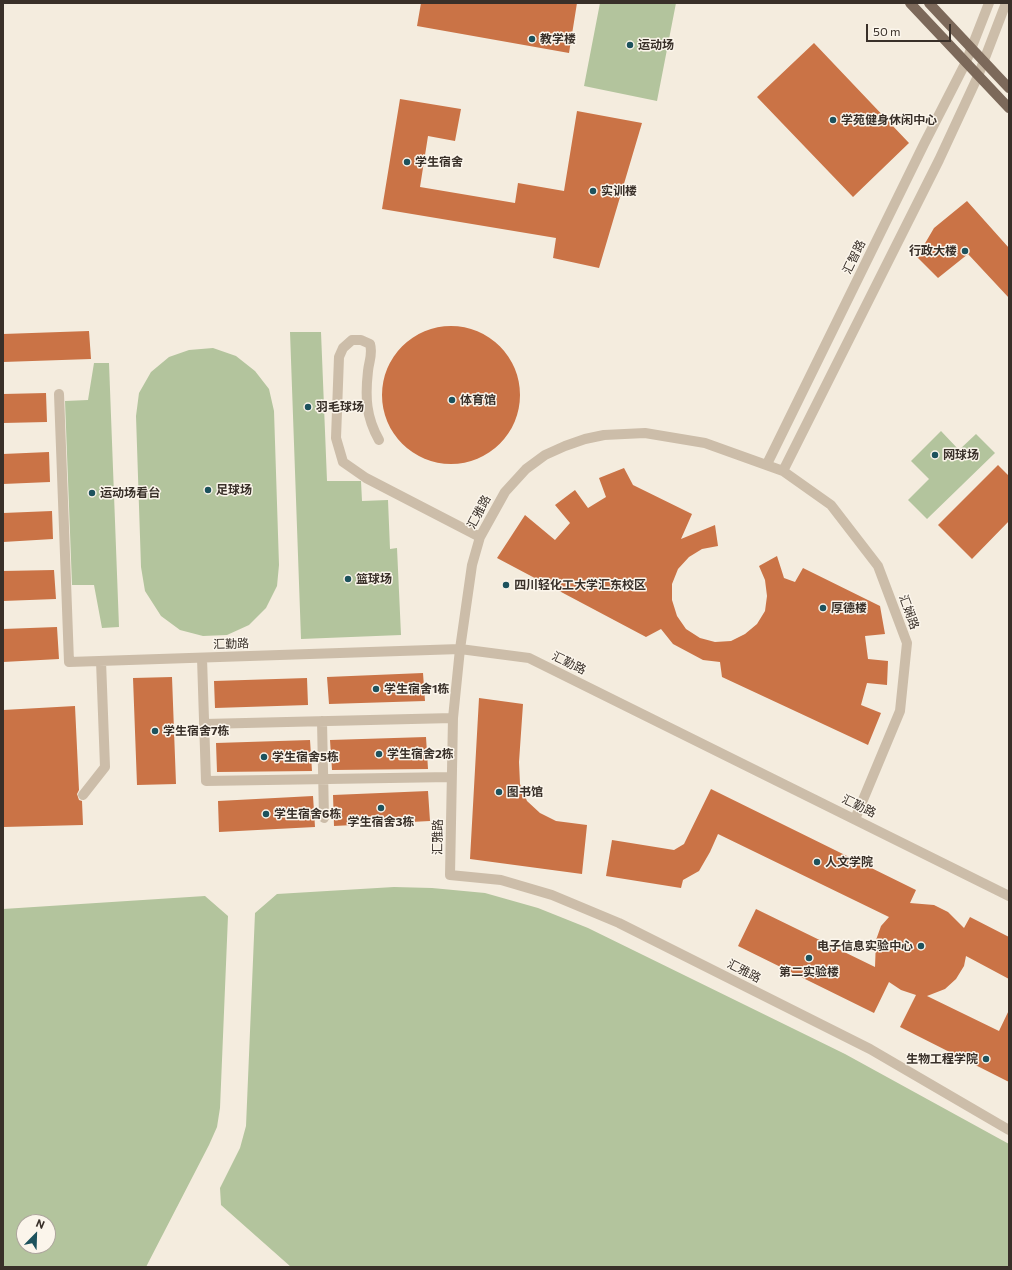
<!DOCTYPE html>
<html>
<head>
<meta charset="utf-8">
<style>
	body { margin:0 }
	#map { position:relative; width:1012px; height:1270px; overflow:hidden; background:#f4ecde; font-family:Commissioner,sans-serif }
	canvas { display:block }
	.frame { position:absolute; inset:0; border:4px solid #393029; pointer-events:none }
	.north { position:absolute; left:16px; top:1214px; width:40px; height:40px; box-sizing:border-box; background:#fbf5eb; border:1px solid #ada69d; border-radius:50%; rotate:23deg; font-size:11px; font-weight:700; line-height:16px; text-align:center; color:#393029 }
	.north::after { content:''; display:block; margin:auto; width:14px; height:18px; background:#1d525d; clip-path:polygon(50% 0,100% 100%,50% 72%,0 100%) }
	.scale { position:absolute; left:866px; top:24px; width:85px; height:18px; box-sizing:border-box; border:2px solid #393029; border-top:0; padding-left:5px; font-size:12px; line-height:14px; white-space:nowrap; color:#393029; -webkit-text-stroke:3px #fbf5eb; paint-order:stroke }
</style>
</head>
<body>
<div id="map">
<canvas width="1012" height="1270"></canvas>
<div class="frame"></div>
<div class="north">N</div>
<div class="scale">50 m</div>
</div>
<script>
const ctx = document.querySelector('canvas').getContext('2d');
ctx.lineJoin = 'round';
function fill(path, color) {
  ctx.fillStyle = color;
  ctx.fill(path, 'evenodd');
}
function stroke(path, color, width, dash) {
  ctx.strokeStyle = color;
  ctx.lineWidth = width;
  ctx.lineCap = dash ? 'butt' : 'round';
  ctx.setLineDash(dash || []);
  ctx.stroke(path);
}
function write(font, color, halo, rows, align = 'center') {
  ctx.font = font + ' Commissioner,"Noto Sans SC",sans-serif';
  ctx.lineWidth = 3;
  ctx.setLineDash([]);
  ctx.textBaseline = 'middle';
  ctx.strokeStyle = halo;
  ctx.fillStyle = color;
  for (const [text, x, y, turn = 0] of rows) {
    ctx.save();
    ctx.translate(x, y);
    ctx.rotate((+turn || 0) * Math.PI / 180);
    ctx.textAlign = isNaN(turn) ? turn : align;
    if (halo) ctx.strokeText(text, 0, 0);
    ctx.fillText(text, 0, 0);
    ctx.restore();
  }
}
const green = new Path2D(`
	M600 3H676L657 101 584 86Z
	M290 332H321L327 481H361L362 501 388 500 390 549 397 548 401 635 301 639Z
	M213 348 236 356 255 371 269 389 274 411 279 565 277 586 266 608 249 625 227 635 203 636 180 630 161 616 145 591 141 567 136 416 139 393 151 372 169 357 189 350Z
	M94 363H109L119 627 102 628 94 585H72L65 401 88 400Z
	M941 431 959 450 976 434 995 453 927 519 908 500 929 479 911 461Z
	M394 887 432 888 485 893 538 908 588 928 845 1054 1009 1144V1267H291L221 1205 220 1188 240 1148 246 1126 255 913 277 894Z
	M205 896 228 916 220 1108 217 1127 209 1145 146 1267H3V909ZM24 1222H48V1246H24Z`);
const building = new Path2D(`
	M421 3H577L569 53 417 26Z
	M814 43 909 143 853 197 757 97Z
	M400 99 461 109 455 141 428 136 420 187 515 203 518 183 564 191 577 111 642 123 599 268 553 258 556 238 382 209Z
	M967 201 1009 248V298L968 254 938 278 917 257 934 228Z
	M382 395a69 69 0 1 1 138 0a69 69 0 1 1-138 0Z
	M89 331 91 359 3 362V334Z
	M46 393 47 422 3 423V394Z
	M49 452 50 482 3 484V454Z
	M998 465 1009 476V521L972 559 938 525Z
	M624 468 633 485 692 514 681 539 715 525 718 546 702 549 689 557 678 569 672 584V600L677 616 686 629 700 638 715 642 731 641 745 634 757 624 765 611 767 596 765 580 759 566 777 556 784 578 795 582 803 568 880 606 885 634 865 636 868 659 888 661 887 685 867 683 861 705 881 713 868 745 722 677 720 662 703 660 673 644 661 629 646 637 497 558 525 515 555 540 570 523 555 505 575 490 588 508 606 497 599 478Z
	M52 511 53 539 3 542V513Z
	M54 570 56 599 3 601V571Z
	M57 627 59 659 3 662V629Z
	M423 673 425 701 329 704 327 677Z
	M172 677 176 784 137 785 133 678Z
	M307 678 308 705 215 708 214 681Z
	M479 698 523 704 519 762 520 784 527 801 540 813 556 821 587 825 582 874 470 859Z
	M75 706 79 790 77 794 79 800 82 801 83 825 3 827V710Z
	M426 737 428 769 332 770 330 740Z
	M310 740 312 771 217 772 216 743Z
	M711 789 916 890 910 903 934 905 948 912 964 928 970 917 1009 937V979L966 956 964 966 956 979 945 989 927 996 999 1031 1009 1010V1082L900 1027 916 995 901 990 889 982 874 1013 738 946 756 909 875 967 876 940 881 926 889 917 718 834 710 852 699 871 683 880 681 888 606 876 612 840 674 850 684 844Z
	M428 791 430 821 334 826 333 795Z
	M313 796 315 827 219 832 218 801Z`);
const minor = new Path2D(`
	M59 394 69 662 460 649 529 658 1009 896
	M379 440C366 417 365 397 368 371 369 361 373 354 370 344L361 340H352L343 348 339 357 336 438 343 462 366 478 480 537
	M767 464 924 144 966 62 989 3
	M783 471 939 160 978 76 1006 3
	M202 658 206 781 451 777
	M322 721 324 818
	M204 724 453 718
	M83 795 105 767 101 661
	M855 819 900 711 907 643 878 566 831 505 783 471 705 443 645 433 604 435 585 439 565 446 545 455 526 469 505 492 480 537 472 565 460 649 453 718 450 875 501 880 552 895 619 923 870 1049 1009 1130`);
const major = new Path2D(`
	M910 3 1009 108
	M929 3 1009 88`);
const markers = [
	[532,39,4,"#1d525d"],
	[630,45,4,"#1d525d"],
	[833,120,4,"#1d525d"],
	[407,162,4,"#1d525d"],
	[593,191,4,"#1d525d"],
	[965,251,4,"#1d525d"],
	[452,400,4,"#1d525d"],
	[308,407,4,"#1d525d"],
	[935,455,4,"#1d525d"],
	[208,490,4,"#1d525d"],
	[92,493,4,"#1d525d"],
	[348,579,4,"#1d525d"],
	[506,585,4,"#1d525d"],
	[823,608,4,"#1d525d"],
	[376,689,4,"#1d525d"],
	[155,731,4,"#1d525d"],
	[379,754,4,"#1d525d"],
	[264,757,4,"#1d525d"],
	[499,792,4,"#1d525d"],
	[381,808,4,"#1d525d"],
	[266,814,4,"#1d525d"],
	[817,862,4,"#1d525d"],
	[921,946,4,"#1d525d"],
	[809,958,4,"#1d525d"],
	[986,1059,4,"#1d525d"]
];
const poiNames = [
	["教学楼",540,39],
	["运动场",638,45],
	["学苑健身休闲中心",841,120],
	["学生宿舍",415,162],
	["实训楼",601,191],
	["行政大楼",957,251,"right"],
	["体育馆",460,400],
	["羽毛球场",316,407],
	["网球场",943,455],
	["足球场",216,490],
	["运动场看台",100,493],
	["篮球场",356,579],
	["四川轻化工大学汇东校区",514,585],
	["厚德楼",831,608],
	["学生宿舍1栋",384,689],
	["学生宿舍7栋",163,731],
	["学生宿舍2栋",387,754],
	["学生宿舍5栋",272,757],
	["图书馆",507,792],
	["学生宿舍6栋",274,814],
	["学生宿舍3栋",381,822,"center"],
	["人文学院",825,862],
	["电子信息实验中心",913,946,"right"],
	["第二实验楼",809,972,"center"],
	["生物工程学院",978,1059,"right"]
];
const streetNames = [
	["汇智路",854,257,-64],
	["汇雅路",479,512,-62],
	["汇娴路",909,612,70],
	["汇勤路",231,644,-2],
	["汇勤路",569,663,26],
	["汇勤路",859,806,26],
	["汇雅路",438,837,-90],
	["汇雅路",744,971,27]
];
fill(green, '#b3c49d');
fill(building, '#ca7346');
stroke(minor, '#ccbda9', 10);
stroke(major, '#7c695a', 10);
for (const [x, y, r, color] of markers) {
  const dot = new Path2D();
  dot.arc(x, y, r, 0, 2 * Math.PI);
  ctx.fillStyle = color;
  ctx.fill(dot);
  stroke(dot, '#fbf5eb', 1.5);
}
write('bold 12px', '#393029', '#fbf5eb', poiNames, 'left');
write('12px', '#393029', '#fbf5eb', streetNames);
</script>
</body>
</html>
